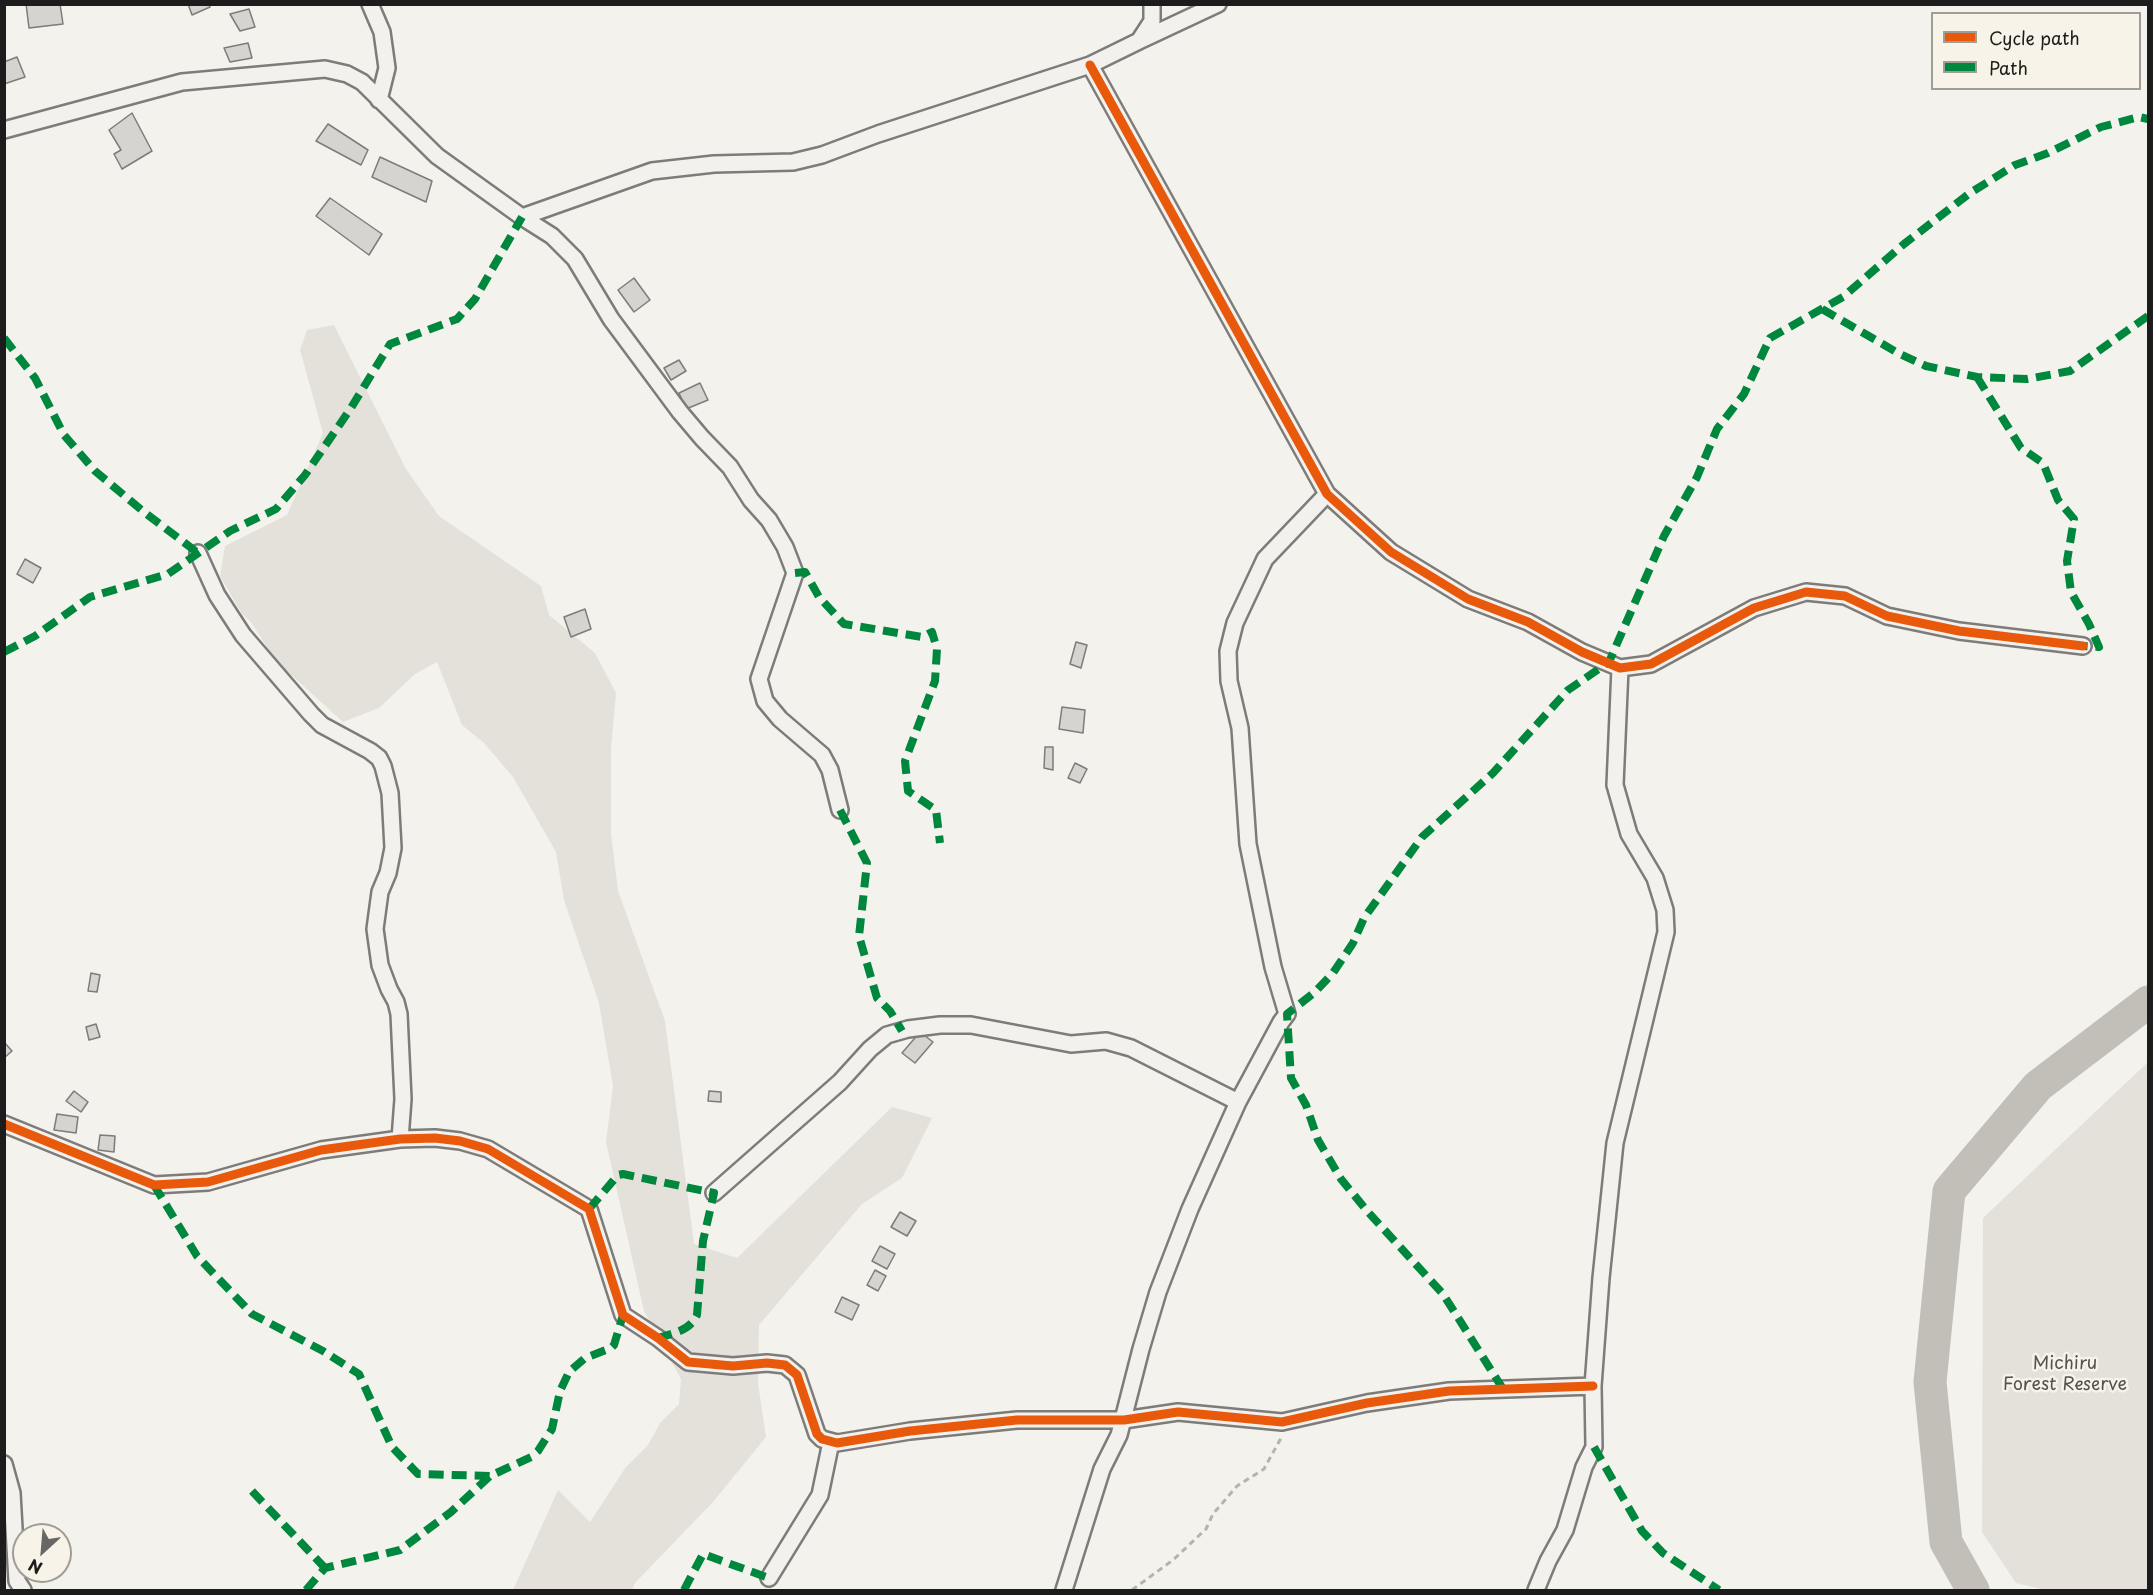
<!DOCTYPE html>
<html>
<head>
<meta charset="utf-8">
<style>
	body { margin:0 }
	#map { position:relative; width:2153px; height:1595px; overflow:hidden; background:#f4f2ec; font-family:"Playpen Sans",sans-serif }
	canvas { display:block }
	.frame { position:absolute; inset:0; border:6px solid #1c1c1c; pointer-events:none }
	.legend { position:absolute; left:1931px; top:12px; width:210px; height:78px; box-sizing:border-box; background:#f7f3e8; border:2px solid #9f9d96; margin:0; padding:8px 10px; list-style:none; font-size:18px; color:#1c1c1c }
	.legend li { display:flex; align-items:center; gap:12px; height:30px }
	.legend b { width:30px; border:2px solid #9f9d96 }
	.north { position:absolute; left:12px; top:1523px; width:60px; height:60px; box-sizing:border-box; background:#f7f3e8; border:2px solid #9f9d96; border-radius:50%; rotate:206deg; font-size:16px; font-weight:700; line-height:24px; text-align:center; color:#1c1c1c }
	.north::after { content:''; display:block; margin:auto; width:21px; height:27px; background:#686765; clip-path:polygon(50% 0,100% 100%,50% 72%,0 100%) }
</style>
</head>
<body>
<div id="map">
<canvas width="2153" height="1595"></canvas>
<div class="frame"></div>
<ul class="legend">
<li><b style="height:8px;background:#e8590c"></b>Cycle path</li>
<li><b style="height:8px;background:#00873e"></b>Path</li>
</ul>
<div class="north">N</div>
</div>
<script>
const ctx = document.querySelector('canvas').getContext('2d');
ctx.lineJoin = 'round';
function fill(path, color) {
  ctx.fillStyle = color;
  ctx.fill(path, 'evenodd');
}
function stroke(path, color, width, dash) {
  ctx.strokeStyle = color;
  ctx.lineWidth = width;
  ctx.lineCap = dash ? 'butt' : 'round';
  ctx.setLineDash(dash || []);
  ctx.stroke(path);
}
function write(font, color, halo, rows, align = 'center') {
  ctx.font = font + ' "Playpen Sans",sans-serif';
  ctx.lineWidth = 5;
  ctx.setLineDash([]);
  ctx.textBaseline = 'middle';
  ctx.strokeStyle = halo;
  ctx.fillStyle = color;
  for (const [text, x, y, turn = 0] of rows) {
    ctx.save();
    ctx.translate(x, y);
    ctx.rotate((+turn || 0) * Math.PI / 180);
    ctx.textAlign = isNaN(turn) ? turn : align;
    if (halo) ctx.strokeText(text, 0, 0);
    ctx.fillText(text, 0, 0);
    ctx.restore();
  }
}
const green = new Path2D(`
	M334 325 406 469 439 516 541 586 549 615 595 653 616 693 611 748V833L618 891 665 1021 694 1244 737 1258 892 1107 932 1118 902 1178 862 1204 759 1325 758 1383 766 1437 713 1502 635 1583 632 1590H513L558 1490 590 1522 626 1467 648 1445 660 1423 679 1404 681 1379 644 1311 606 1142 613 1086 599 1003 564 900 556 852 513 777 484 743 462 725 437 662 415 674 379 708 343 722 275 660 251 622 242 614 220 576 225 546 287 515 323 433 300 350 307 330Z
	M2148 1062V1590H2046L2016 1583 1982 1532 1983 1218Z`);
const river = new Path2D(`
	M1973 1590 1946 1542 1930 1382 1949 1191 2038 1086 2148 1002`);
const building = new Path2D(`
	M26 4H60L63 24 29 28Z
	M188 4H209L210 7 192 15Z
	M249 9 255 27 240 31 230 14Z
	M248 43 252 58 230 62 224 48Z
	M17 57 25 77 4 84V62Z
	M132 113 152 151 122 169 114 154 121 150 109 130Z
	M328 124 368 150 361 165 316 141Z
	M380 157 432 181 426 202 372 177Z
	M330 198 382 234 369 255 316 216Z
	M634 278 650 300 634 312 618 290Z
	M679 360 686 371 671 380 664 368Z
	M700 383 708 400 686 409 679 393Z
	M25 559 41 568 33 583 17 574Z
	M585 609 591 629 571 637 564 617Z
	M1076 642 1087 645 1081 668 1070 664Z
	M1062 707 1085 710 1083 733 1059 729Z
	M1045 747H1053V770L1044 768Z
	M1075 763 1087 769 1080 783 1068 778Z
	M91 973 100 975 97 992 88 991Z
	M96 1024 100 1037 89 1040 86 1027Z
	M920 1032 933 1042 915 1063 902 1053Z
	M4 1042 12 1051 4 1058Z
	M74 1091 88 1102 81 1112 66 1101Z
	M709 1091 721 1092V1102L708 1101Z
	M57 1114 78 1117 76 1133 54 1130Z
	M100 1135 115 1136 114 1152 98 1150Z
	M900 1212 916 1221 907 1236 891 1227Z
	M880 1246 895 1254 887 1269 872 1261Z
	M875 1270 886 1276 878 1291 867 1285Z
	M842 1297 859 1305 852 1320 835 1312Z`);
const path = new Path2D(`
	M1132 1590 1173 1560 1206 1529 1213 1514 1237 1486 1264 1469 1281 1438`);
const minor = new Path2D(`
	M370 4 382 32 387 68 379 100
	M1139 41 1218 4
	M1090 65 1327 494 1391 552 1468 599 1528 622 1582 652 1620 668 1651 664 1754 608 1806 592 1845 596 1887 616 1959 631 2083 646
	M4 130 182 82 325 69 347 74 362 82 437 156 522 217 652 171 714 164 793 162 822 155 878 134 1090 65 1139 41 1152 21V4
	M522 217 552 236 575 259 611 319 680 412 702 438 730 467 751 500 769 520 785 547 795 573 759 679 765 701 780 719 822 755 830 770 840 810
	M198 553 217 595 243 635 311 714 322 725 370 751 379 758 383 766 390 793 393 848 388 873 380 892 375 929 380 965 389 989 396 1002 399 1014 403 1099 400 1139
	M4 1124 154 1185 208 1182 321 1150 400 1139 435 1138 460 1141 488 1149 589 1209 623 1315 658 1338 688 1362 733 1366 767 1363 785 1365 797 1375 817 1434 822 1439 837 1443 910 1431 1017 1420H1124L1178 1412 1282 1422 1367 1403 1449 1391 1593 1386
	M714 1193 840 1082 870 1049 887 1035 908 1029 940 1025H971L1071 1044 1106 1041 1131 1048 1238 1102
	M4 1464 12 1493 17 1581 23 1590
	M769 1578 820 1495 831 1442
	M1064 1590 1102 1469 1119 1435 1141 1349 1158 1292 1190 1209 1238 1102 1281 1022 1287 1014 1273 967 1248 844 1240 728 1229 681 1228 651 1235 623 1265 559 1327 494
	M1536 1590 1548 1561 1565 1530 1584 1467 1594 1447 1593 1386 1601 1278 1615 1143 1666 932 1665 910 1655 878 1629 834 1615 785 1620 668`);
const quiet = new Path2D(`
	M1822 309 1898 353 1926 366 1977 377 2027 379 2070 371 2148 316
	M4 338 35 378 64 435 95 471 144 512 198 553
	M1977 377 2021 448 2043 463 2058 500 2074 519 2067 561 2071 592 2089 624 2099 647 2083 646
	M795 573 805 572 819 597 844 624 922 637 932 632 937 649 935 681 905 761 908 791 936 810 940 843
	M4 652 35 636 90 597 168 574 230 531 276 509 305 475 351 408 390 344 457 319 475 299 522 217
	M840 810 867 863 859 936 877 998 890 1011 902 1031
	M154 1185 197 1256 252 1314 323 1351 359 1374 392 1447 418 1474 490 1476
	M589 1209 618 1175 623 1174 714 1193 703 1241 697 1315C690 1331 673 1333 658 1338
	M1503 1389 1443 1294 1368 1212 1341 1179 1318 1140 1306 1105 1291 1078 1287 1014 1315 992 1333 973 1353 943 1364 918 1422 837 1493 773 1568 690 1609 662 1664 536 1697 477 1717 429 1744 394 1770 338 1843 297 1904 244 1970 193 2015 165 2048 153 2101 127 2139 117 2148 119
	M1594 1447 1642 1531 1663 1553 1719 1590
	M252 1491 325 1568
	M306 1590 325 1568 400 1550 451 1512 490 1476 531 1457 538 1451 552 1429 560 1391 569 1372 585 1358 611 1348 614 1345 623 1315
	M684 1590 703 1554 769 1578`);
const cycleway = new Path2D(`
	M1090 65 1327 494 1391 552 1468 599 1528 622 1582 652 1620 668 1651 664 1754 608 1806 592 1845 596 1887 616 1959 631 2083 646
	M4 1124 154 1185 208 1182 321 1150 400 1139 435 1138 460 1141 488 1149 589 1209 623 1315 658 1338 688 1362 733 1366 767 1363 785 1365 797 1375 817 1434 822 1439 837 1443 910 1431 1017 1420H1124L1178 1412 1282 1422 1367 1403 1449 1391 1593 1386`);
const parkNames = [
	["Michiru",2065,1364],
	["Forest Reserve",2065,1385]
];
fill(green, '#e4e1da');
stroke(river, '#c2bfb8', 33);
fill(building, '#d5d4d0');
stroke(building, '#7d7c7a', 1.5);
stroke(minor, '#7d7c7a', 20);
stroke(path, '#b4b3b0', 3, [6, 4.5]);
stroke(minor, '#f2f1ed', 15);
stroke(quiet, '#00873e', 8, [15, 8]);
stroke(cycleway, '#e8590c', 9);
write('18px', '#545351', '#f7f3e8', parkNames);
</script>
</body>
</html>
